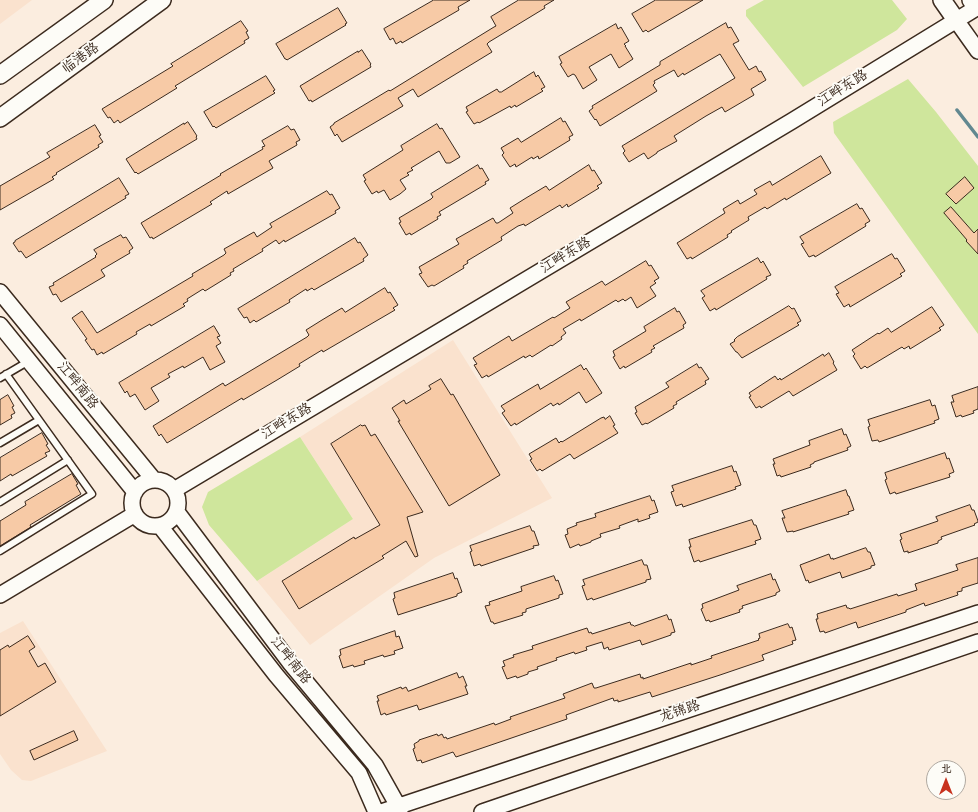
<!DOCTYPE html>
<html>
<head>
<meta charset="utf-8">
<style>
	body { margin:0 }
	#map { position:relative; width:978px; height:812px; overflow:hidden; background:#fbeddf; font-family:Mynerve,"LXGW WenKai TC",sans-serif }
	canvas { display:block }
	.north { position:absolute; left:926px; top:760px; width:40px; height:40px; box-sizing:border-box; background:#fdfcf7; border:1px solid #afa8a0; border-radius:50%; rotate:0deg; font-size:11px; font-weight:700; line-height:16px; text-align:center; color:#3b2a1e }
	.north::after { content:''; display:block; margin:auto; width:14px; height:18px; background:#c8321e; clip-path:polygon(50% 0,100% 100%,50% 72%,0 100%) }
</style>
</head>
<body>
<div id="map">
<canvas width="978" height="812"></canvas>
<div class="north">北</div>
</div>
<script>
const ctx = document.querySelector('canvas').getContext('2d');
ctx.lineJoin = 'round';
function fill(path, color) {
  ctx.fillStyle = color;
  ctx.fill(path, 'evenodd');
}
function stroke(path, color, width, dash) {
  ctx.strokeStyle = color;
  ctx.lineWidth = width;
  ctx.lineCap = dash ? 'butt' : 'round';
  ctx.setLineDash(dash || []);
  ctx.stroke(path);
}
function write(font, color, halo, rows, align = 'center') {
  ctx.font = font + ' Mynerve,"LXGW WenKai TC",sans-serif';
  ctx.lineWidth = 4;
  ctx.setLineDash([]);
  ctx.textBaseline = 'middle';
  ctx.strokeStyle = halo;
  ctx.fillStyle = color;
  for (const [text, x, y, turn = 0] of rows) {
    ctx.save();
    ctx.translate(x, y);
    ctx.rotate((+turn || 0) * Math.PI / 180);
    ctx.textAlign = isNaN(turn) ? turn : align;
    if (halo) ctx.strokeText(text, 0, 0);
    ctx.fillText(text, 0, 0);
    ctx.restore();
  }
}
const built = new Path2D(`
	M0 0H32L0 24Z
	M453 340 552 498 434 558 310 645 257 581 353 519 300 437Z
	M23 621 107 751 31 781 22 780 11 770 0 754V633Z`);
const green = new Path2D(`
	M764 0H892L907 19 897 30 803 87 746 16V10Z
	M908 79 936 112 978 166V334L834 133 833 122Z
	M300 437 353 519 257 581 209 525 202 507 208 492Z`);
const stream = new Path2D(`
	M957 110 978 137`);
const building = new Path2D(`
	M434 0H470L458 7 459 10 402 43 401 41 396 44 393 38 390 40 384 29Z
	M519 0H554L544 6 545 8 489 42 487 44 492 52 418 97 413 89 398 98 403 106 342 142 337 134 335 136 330 127 334 124V123L389 90 390 91 494 27 496 26 491 17Z
	M656 0H703L648 32 646 30 643 32 632 14Z
	M338 8 347 23 345 24 346 25 287 60 286 59H285L276 44Z
	M241 21 248 31 246 32 249 38 244 41 245 43 180 83 175 86 177 88 120 123 118 120 114 123 110 117 108 118 102 109 173 66 171 64Z
	M726 23 728 28 731 27 739 41 733 44 749 70 756 66 759 72 761 71 766 80 751 89 754 95 725 112 722 107 706 116 674 136 677 141 657 152V153L648 159 644 153 629 162 623 153 625 151 622 146 735 78 720 54 684 75 683 73 678 77 674 70 654 81 655 83 653 85 657 91 600 126 596 119 595 120 589 111 593 108 592 106 660 65V62Z
	M616 24 618 29 621 27 629 41 624 44 626 46H625L633 59 619 68 611 54 589 67 597 80 583 89 575 75 573 74 568 77 560 64 562 63 559 57Z
	M362 50 371 64 370 65 371 67 312 102 311 100 309 101 300 86 358 51V52Z
	M534 72 536 77 538 75 545 87 541 89 543 91 516 107 515 105 511 108 510 106 479 123 478 122 474 124 466 112 468 111 466 107 497 89 499 92H501Z
	M266 76 275 90 273 91 275 93 216 128 214 126 213 127 204 112Z
	M561 118 563 122 565 121 573 135 569 137 570 140 539 159 538 156 533 159 532 157 516 167 515 164 510 167 502 155 504 153 501 148 518 138 521 142Z
	M188 122 197 136 196 137 197 139 138 174 136 172 135 173 126 159 184 123V124Z
	M437 124 440 129 442 128 460 157 450 163H446L439 151 411 168 413 170 407 173 409 175 400 180 406 189 400 194 390 200 384 190 378 193 377 191 372 194 364 181 366 180 363 175 403 150 401 146Z
	M95 125 101 135 99 136 103 142 98 145 99 147 56 173 57 174 52 177 54 179 0 210V186L50 157 47 153Z
	M288 126 291 130 294 129 300 140 296 142 297 145 269 161 273 168 228 194 227 191 210 202 212 204 153 239 152 237 150 238 141 223 221 175 220 174 263 149 262 147 265 146 262 141Z
	M821 156 831 173 786 200 785 198 767 209 765 207 748 217 749 220 731 231 732 232 727 235 728 237 692 259 691 257 687 259 677 243 725 213 723 209 738 200 740 204 757 194 754 190 770 181 772 185Z
	M478 165 480 169 482 168 489 180 485 182 486 184 439 212 441 215 437 217 438 219 411 235 410 233 406 235 399 223 401 222 399 218 431 199 433 197 431 194Z
	M589 165 592 171 594 170 602 183 597 186 599 188 568 207 567 204 562 208 560 205 525 226 524 224 518 226 501 237 502 240 467 261 468 263 463 266 464 268 434 286 432 285 428 287 419 274 422 273 419 267 459 244 456 239 493 218 496 223H498L513 213 510 208 526 198 546 186 549 190Z
	M965 177 974 188 956 204 946 194Z
	M119 178 129 194 125 196 126 198 26 258 21 251 19 252 13 243 15 242V241Z
	M327 191 330 195 332 194 340 208 335 211 336 213 285 242 284 240 279 244 276 240 262 249 263 251 233 269 234 271 230 273 231 275 205 291 203 289 187 299 188 301 183 304 185 306 151 326 150 324 136 332 137 334 103 354 102 352 97 355 94 349 92 350 85 340 87 339 72 318 82 311 97 333 193 276 192 274 224 255 226 253 224 249 254 232 257 237 272 227 270 224Z
	M857 204 860 209 862 208 870 221 865 224 866 226 815 257 814 255 809 257 801 244 804 243 800 237Z
	M951 207 974 233 978 229V254L966 241 967 240 944 213Z
	M121 235 123 238 126 237 133 248 129 251 130 253 101 270 105 276 61 302 56 294 53 295 49 287 54 285 53 283 96 257 95 256 97 254 94 250Z
	M355 238 358 243 360 242 368 255 363 259 364 261 314 290 312 288 307 291 306 289 289 300 290 302 256 322 254 320 250 323 247 317 244 318 238 309Z
	M892 254 895 259 897 258 905 271 900 274 902 276 850 307 849 304 844 307 836 294 839 293 835 287Z
	M758 258 761 263 763 261 771 275 766 277 767 279 716 310 715 308 710 311 702 298 705 296 701 291Z
	M646 261 649 266 651 265 659 278 654 281 656 283 650 287 656 296 637 308 631 297 625 301 623 299 618 302 616 300 581 321 580 319 563 329 566 333 561 337 562 339 552 346 551 345 532 357 530 355 525 358 524 356 488 377 487 375 482 378 474 365 477 364 473 358 509 336 512 341 553 317 554 318 570 308 566 302 602 281 605 285Z
	M385 288 388 293 390 292 398 305 393 308 395 310 323 352 322 350 317 353 299 364 300 366 277 380 243 400 242 398 167 443 161 434 159 436 153 426 223 383 225 386 307 337 309 335 306 330 322 320 342 308 345 312Z
	M789 306 792 309 794 308 801 321 797 323 799 325 742 358 737 352H736L730 344 735 341 734 340 737 337Z
	M932 307 944 325 939 328 941 330 910 349 909 346 904 349 902 347 867 368 865 366 861 369 853 356 855 354 852 350 878 333 879 334 888 328 891 332Z
	M675 308 677 312 679 311 686 323 683 325 684 328 653 346 655 348 651 350 652 352 625 368 624 366 620 369 613 357 615 356 613 351 646 331 644 327Z
	M214 326 220 336 217 337 221 343 216 346 225 362 210 370 203 357 184 368 183 366 168 374 170 377 151 388 159 401 145 410 135 394 130 397 127 391 125 393 119 383Z
	M829 353 834 362 833 363 837 370 793 396 789 391 761 408 760 406 756 408 749 397 751 396 749 393 775 376 778 380 780 378 781 380 820 356 823 354 824 356Z
	M697 364 699 368 701 367 709 379 705 381 706 384 676 402 677 404 673 406 674 408 647 424 646 423 642 425 635 413 637 412 635 407 669 387 666 383Z
	M581 365 584 370 586 368 602 393 586 403 579 392 559 405 558 403 553 406 551 403 516 425 515 423 511 426 502 413 505 411 501 406 538 384 540 389Z
	M441 379 451 395 453 394 500 475 449 506 398 421H400L392 408 404 400 406 404 431 389 429 386Z
	M978 387V409L973 411 974 413 962 417 961 415 956 417 951 402H954L952 396Z
	M8 395 14 406 12 407 15 413 11 415 12 418 0 425V400Z
	M930 400 932 406 935 405 939 419 934 421 935 423 879 442 878 440 872 441 868 427 870 426 868 420Z
	M610 416 615 425 613 426 618 433 574 459 570 454 542 471 540 469 537 471 530 460 532 459 529 454 556 438 559 443 561 441 562 442 601 418 604 417 605 419Z
	M361 425 362 426 365 425 371 436 375 434 423 512 407 517 418 556 415 557 406 541 382 556 384 558 299 609 282 581 354 537 355 539 380 525 331 444Z
	M842 429 844 435 846 434 851 446 847 448 848 450 814 462V463L810 465 811 467 781 477 780 475 777 476 773 464H775L773 459 810 445 809 441Z
	M42 433 48 444 46 445 50 451 45 453 47 456 12 476 11 474 0 481V458Z
	M945 453 947 459 949 458 954 472 949 474 950 477 896 494 895 492 890 494 885 480 887 479 885 473Z
	M732 466 734 472 736 471 741 485 735 487 736 489 683 507 682 504 676 506 671 492 674 491 672 486Z
	M72 474 78 484 76 485 81 494 30 525 31 527 0 546V521L26 505 25 502Z
	M846 490 848 496H849L854 510 848 512 849 514 793 532V531L787 532 782 518H785L782 511Z
	M650 496 652 501 654 500 658 512 649 515 650 518 638 522V519L619 526 620 528 600 534 601 537 591 541V542L580 546 579 544 570 548 565 535 568 534 567 529 577 525 576 523 596 517 595 514Z
	M970 505 972 510H974L978 521V522L974 524 975 525 941 537 942 539 938 541V543L908 553V551L904 552 900 540 902 539 900 534 938 521 936 517Z
	M752 520 754 525H756L761 539 755 541 756 544 700 562 699 560 694 562 689 547H691L689 540Z
	M530 526 532 531H534L539 545 533 546 534 548 481 566 480 564 474 566 470 552 472 551 470 546Z
	M866 548 868 552H870L875 565 871 566V568L842 578 840 572 809 583 808 580 806 581 800 565 829 554 831 559 833 558V559Z
	M978 558V583L962 588V591L957 592 958 595 925 606 924 603 906 610V612L858 628 856 622 825 633 824 631 820 632 816 619H818L817 614 846 605 847 608H849L850 609 897 594 898 596 917 590 915 584 958 570 956 565Z
	M642 560 644 565H647L651 579 646 580V582L593 600 592 598 587 600 582 586 585 585 583 580Z
	M453 573 455 579 457 578 462 592 457 594V596L398 615 393 599 395 598 394 593Z
	M771 574 773 580 775 579 780 591 776 593V595L742 606 743 608 739 610 740 612 710 622 709 620 706 621 701 609 703 608 702 604 739 590 737 586Z
	M554 576 556 581 558 580 563 594 559 595V598L526 609V612L522 613 523 615 494 624 493 622H491L485 606 490 605 489 602 522 591 521 587Z
	M667 615 669 620 671 619 675 632 671 633V635L642 645 640 640 609 650 608 647 604 649 602 642 586 647 587 650 575 654 574 652 556 658 557 660 537 667 538 669 528 672V674L517 678 516 676 507 679 502 667 505 666 503 661 514 657 513 655 533 649 532 646 587 628 589 633 591 632 592 634 630 622 631 625H633L634 626Z
	M788 624 790 628 792 627 796 640 792 641 793 644 762 655 764 660 720 675 652 697 650 692 618 702V700L614 701 613 698 566 715 567 719 456 757 453 752 422 763 421 760 417 761 413 749 415 748 414 744 419 741V740L437 734 438 736 442 734 444 738 446 737 447 739 494 723 495 725 511 719 510 717 562 699 565 698 563 694 592 683 594 688H596L640 674 641 678 643 677V679L691 663V665L712 658 711 656 759 640 758 639 760 638 759 634Z
	M395 631 396 637 399 636 403 648 394 651 395 654 384 657 383 655 364 661 365 664 354 667 353 665 343 668 339 656 341 655 340 650Z
	M28 636 35 647 29 651 38 667 45 663 56 682 0 716V650L8 645 9 647Z
	M457 673 459 678 463 676 467 686H465L468 694 419 710 417 705 386 715 385 713 381 715 377 701H379L377 696 401 687 402 689 406 687 408 691Z
	M74 731 78 740 34 760 30 751Z`);
const service = new Path2D(`
	M0 378 29 361
	M0 443 39 420
	M0 502 68 460
	M0 551 92 494 6 374`);
const tertiary = new Path2D(`
	M956 20 978 51
	M0 292 154 480
	M0 325 135 492
	M132 503a23 23 0 1 1 46 0a23 23 0 1 1-46 0Z
	M174 490 792 121 978 7
	M177 512 291 664 375 765 398 806 400 812
	M160 526 276 675 359 773 376 812
	M0 595 135 514
	M381 812 978 613
	M482 812 978 642`);
const secondary = new Path2D(`
	M942 0 956 20
	M971 0 977 7
	M0 75 104 0
	M0 118 162 0`);
const streetNames = [
	["临港路",81,59,-36],
	["江畔东路",843,89,-32],
	["江畔东路",566,256,-31],
	["江畔南路",77,386,51],
	["江畔东路",287,422,-31],
	["江畔南路",290,661,52],
	["龙锦路",680,712,-18]
];
fill(built, '#fae2ce');
fill(green, '#cfe69c');
stroke(stream, '#628890', 3.5);
fill(building, '#f7caa6');
stroke(building, '#3b2a1e', 1);
stroke(service, '#3b2a1e', 9);
stroke(tertiary, '#3b2a1e', 18);
stroke(secondary, '#3b2a1e', 20);
stroke(service, '#fdfcf7', 6);
stroke(tertiary, '#fdfcf7', 15);
stroke(secondary, '#fdfcf7', 17);
write('14px', '#3b2a1e', '#fdfcf7', streetNames);
</script>
</body>
</html>
